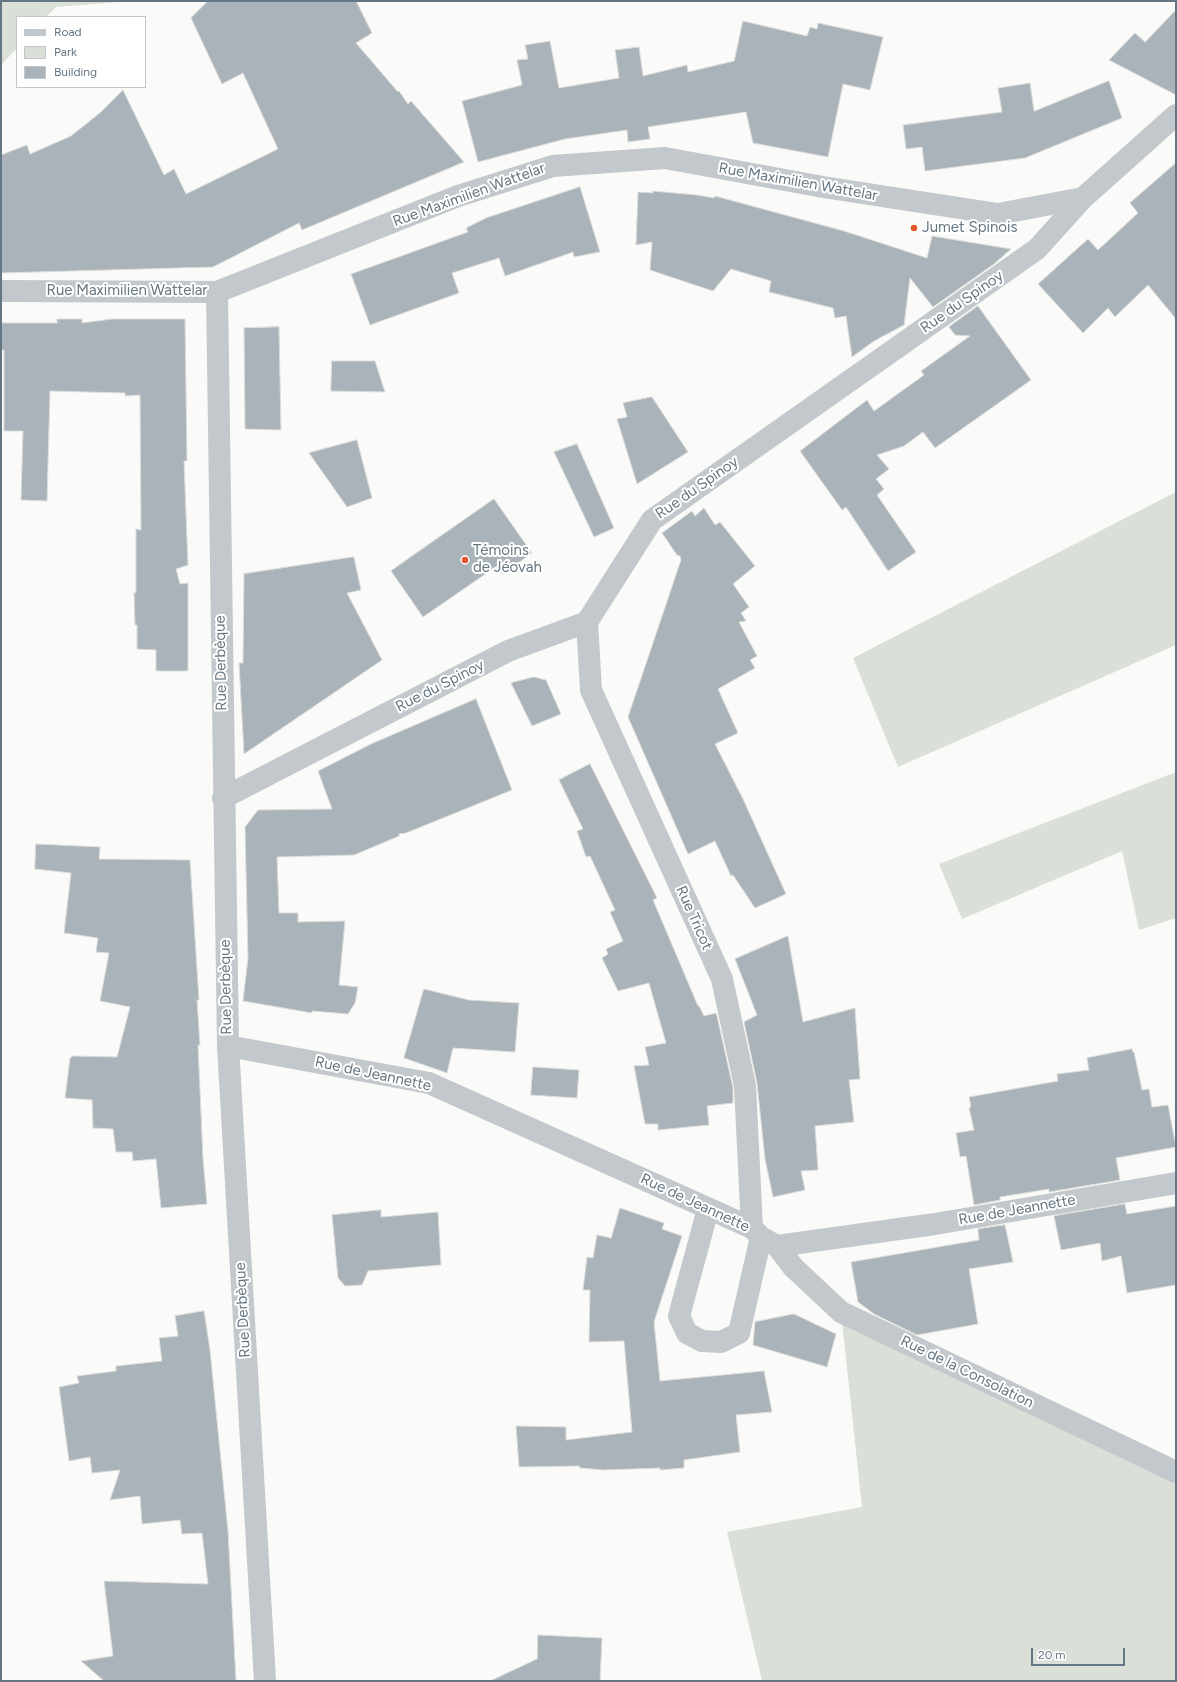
<!DOCTYPE html>
<html>
<head>
<meta charset="utf-8">
<style>
	body { margin:0 }
	#map { position:relative; width:1177px; height:1682px; overflow:hidden; background:#fafaf8; font-family:Figtree,sans-serif }
	canvas { display:block }
	.frame { position:absolute; inset:0; border:2px solid #657683; pointer-events:none }
	.legend { position:absolute; left:16px; top:16px; width:130px; height:72px; box-sizing:border-box; background:#fff; border:1px solid #c1c8cd; margin:0; padding:5px 7px; list-style:none; font-size:12px; color:#657683 }
	.legend li { display:flex; align-items:center; gap:8px; height:20px }
	.legend b { width:20px; border:1px solid #c1c8cd }
	.scale { position:absolute; left:1031px; top:1648px; width:94px; height:18px; box-sizing:border-box; border:2px solid #657683; border-top:0; padding-left:5px; font-size:12px; line-height:14px; white-space:nowrap; color:#657683; -webkit-text-stroke:3px #fff; paint-order:stroke }
</style>
</head>
<body>
<div id="map">
<canvas width="1177" height="1682"></canvas>
<div class="frame"></div>
<ul class="legend">
<li><b style="height:5px;background:#c3c8cc"></b>Road</li>
<li><b style="height:11px;background:#dadfd7"></b>Park</li>
<li><b style="height:11px;background:#aab3b9"></b>Building</li>
</ul>
<div class="scale">20 m</div>
</div>
<script>
const ctx = document.querySelector('canvas').getContext('2d');
ctx.lineJoin = 'round';
function fill(path, color) {
  ctx.fillStyle = color;
  ctx.fill(path, 'evenodd');
}
function stroke(path, color, width, dash) {
  ctx.strokeStyle = color;
  ctx.lineWidth = width;
  ctx.lineCap = dash ? 'butt' : 'round';
  ctx.setLineDash(dash || []);
  ctx.stroke(path);
}
function write(font, color, halo, rows, align = 'center') {
  ctx.font = font + ' Figtree,sans-serif';
  ctx.lineWidth = 4;
  ctx.setLineDash([]);
  ctx.textBaseline = 'middle';
  ctx.strokeStyle = halo;
  ctx.fillStyle = color;
  for (const [text, x, y, turn = 0] of rows) {
    ctx.save();
    ctx.translate(x, y);
    ctx.rotate((+turn || 0) * Math.PI / 180);
    ctx.textAlign = isNaN(turn) ? turn : align;
    if (halo) ctx.strokeText(text, 0, 0);
    ctx.fillText(text, 0, 0);
    ctx.restore();
  }
}
const green = new Path2D(`
	M1 1H133L56 7 46 17H17V48L1 65Z
	M1176 492V645L898 767 853 658Z
	M1176 772V918L1139 930 1122 851 962 919 939 864Z
	M841 1312 1176 1472V1681H762L727 1532 862 1507Z`);
const building = new Path2D(`
	M208 1H356L372 33 356 43 398 92 399 91 408 104 411 101 464 162 302 230 299 223 213 267 1 273V155L27 145 30 154 71 136 101 112 123 90 164 175 174 169 186 194 278 149 243 73 222 84 191 18Z
	M1176 10V95L1109 60 1135 33 1145 42Z
	M743 21 807 36 810 27 817 29 818 23 883 37 870 90 843 84 828 157 753 143 746 112 648 127 650 139 628 142 627 130 565 139 478 162 462 101 522 85 517 60 528 59 525 45 550 41 559 88 619 78 615 50 639 47 643 76 687 65 688 72 734 61Z
	M1109 81 1122 118 1025 158 925 171 922 147 906 149 903 125 1002 112 998 88 1030 83 1034 111Z
	M1176 163V319L1148 285 1115 317 1108 308 1083 333 1038 284 1088 239 1098 250 1138 213 1130 203Z
	M580 187 600 252 574 257 573 252 505 276 499 258 452 273 459 293 370 325 351 274 468 232 466 228 486 218Z
	M653 191 697 195 714 198 715 196 844 231 927 258 932 236 1011 249 994 264 933 307 910 278 904 325 874 341 852 357 846 316 835 318 833 308 769 292 771 281 731 269 713 291 650 270 652 242 636 245 638 192 653 193Z
	M978 306 1031 380 935 448 923 432 904 446 877 455 889 469 876 479 884 489 877 495 916 552 888 571 846 507 842 510 800 451 867 400 874 411 924 375 921 371 970 336 955 335 949 327Z
	M57 319H82V323L112 319H185L187 461H184L188 565 176 569 180 584 188 583V671H156V650L137 649V625H135L134 592 136 593V529L141 530 140 395 125 396V393L50 391 47 501 21 500 23 431H4V350H1V323H57Z
	M279 327 281 430 245 429 244 328Z
	M332 361H375L385 392 331 391Z
	M652 397 688 452 637 484 617 419 627 417 623 403Z
	M357 440 372 498 347 507 309 453Z
	M577 444 614 528 594 537 554 452Z
	M494 499 532 553 503 574 497 566 423 617 391 571Z
	M704 508 715 525 720 522 755 566 733 584 749 607 741 613 746 621 739 622 757 656 750 660 755 668 718 689 738 733 715 744 743 799 786 894 755 908 733 875 731 876 715 841 688 854 628 717 681 560 680 556 677 555 662 533 692 511 695 516Z
	M354 557 361 590 347 593 382 660 244 754 239 663H243L244 574Z
	M534 677 546 680 561 714 532 726 511 683Z
	M476 699 512 790 406 833 399 834V836L354 855 277 857 279 913H298V922L345 921 339 985 358 987 355 1003 348 1014 312 1011V1013L243 1001 248 958 245 827 258 810 332 809 318 771 371 744Z
	M590 764 657 898 653 900 698 1006H699L704 1016 716 1013 717 1016 733 1088V1103L707 1106 709 1125 658 1130V1124H645L634 1066 649 1065 645 1047 666 1043 649 983 618 991 602 958 608 954 606 949 623 941 610 912 615 910 590 856 586 857 577 831 583 829 559 780Z
	M36 844 100 847 99 859 190 860 199 1000H197L200 1045H198L203 1159 207 1204 161 1208 156 1159 133 1161 132 1152H116L113 1129 93 1128 92 1100 65 1098 70 1058 73 1056 117 1057 130 1007 100 1001 109 953 96 952 98 938 64 933 71 873 35 869Z
	M788 936 803 1022 855 1008 860 1079 849 1080 854 1122 815 1126 818 1170 801 1171 805 1190 773 1197 765 1159 757 1083 744 1022 757 1015 735 959Z
	M424 989 469 1000 519 1003 515 1052 453 1048 447 1073 404 1058Z
	M1132 1049 1133 1052H1134L1142 1090 1149 1089 1152 1107 1168 1105 1176 1147 1116 1158 1120 1180 1049 1192V1189L1000 1197V1200L974 1205 966 1156 960 1157 956 1133 974 1130 969 1108 971 1107 969 1097 1058 1081 1057 1074 1089 1070 1087 1058Z
	M533 1067 579 1070 577 1098 531 1095Z
	M1125 1204 1127 1214 1176 1206V1285L1127 1293 1121 1256 1102 1261 1100 1243 1061 1250 1054 1216Z
	M620 1208 664 1223 662 1229 682 1236 654 1322 660 1381 764 1371 772 1412 736 1415 740 1452 684 1460V1468L660 1470V1468L604 1470 580 1468 579 1466 519 1467 516 1426 566 1427V1440L632 1432 624 1341 589 1342 590 1290H583L587 1257 593 1258 597 1235 611 1238Z
	M381 1210V1217L438 1212 441 1265 368 1271 362 1285 345 1286 338 1278 332 1215Z
	M1005 1225 1013 1262 969 1269 978 1324 917 1335 874 1314 858 1302 851 1262 979 1240 978 1229Z
	M204 1311 210 1350 228 1531 236 1681H104L81 1661 113 1656 104 1581 208 1584 202 1533 182 1534 180 1520 142 1524 140 1496 110 1500 120 1470 92 1473 90 1457 69 1461 59 1387 79 1383 77 1376 116 1371V1366L162 1361 159 1338 178 1336 175 1316Z
	M794 1314 836 1334 827 1367 753 1345 755 1322Z
	M538 1635 602 1638 600 1681H490L537 1659Z`);
const minor = new Path2D(`
	M217 292 228 1046 265 1681
	M587 622 591 690 722 979 745 1086 752 1228
	M223 798 508 651 587 622 652 520 1037 249 1083 198
	M228 1046 429 1083 752 1228 761 1237 777 1246 935 1224 1176 1183
	M708 1209 679 1316 687 1333 702 1341 721 1342 739 1333 761 1237
	M777 1246 793 1267 841 1312 1176 1472`);
const tertiary = new Path2D(`
	M1 291 217 292 458 196 553 166 665 158 823 187 998 214 1083 198 1176 115`);
const markers = [
	[914,228,4,"#e4572e"],
	[465,560,4,"#e4572e"]
];
const streetNames = [
	["Rue Maximilien Wattelar",798,182,10],
	["Rue Maximilien Wattelar",469,195,-20],
	["Rue Maximilien Wattelar",127,291],
	["Rue du Spinoy",962,302,-35],
	["Rue du Spinoy",697,488,-35],
	["Rue Derbèque",221,663,-91],
	["Rue du Spinoy",440,686,-27],
	["Rue Tricot",694,918,66],
	["Rue Derbèque",226,987,-91],
	["Rue de Jeannette",373,1074,12],
	["Rue de Jeannette",695,1203,25],
	["Rue de Jeannette",1017,1210,-10],
	["Rue Derbèque",243,1310,-93],
	["Rue de la Consolation",967,1372,26]
];
const poiNames = [
	["Jumet Spinois",922,228],
	["Témoins",473,551],
	["de Jéovah",473,568]
];
fill(green, '#dadfd7');
fill(building, '#aab3b9');
stroke(building, '#dcdcda', 1);
stroke(minor, '#c3c8cc', 22);
stroke(tertiary, '#c3c8cc', 22);
for (const [x, y, r, color] of markers) {
  const dot = new Path2D();
  dot.arc(x, y, r, 0, 2 * Math.PI);
  ctx.fillStyle = color;
  ctx.fill(dot);
  stroke(dot, '#fff', 1.5);
}
write('15px', '#657683', '#fff', streetNames);
write('15px', '#657683', '#fff', poiNames, 'left');
</script>
</body>
</html>
